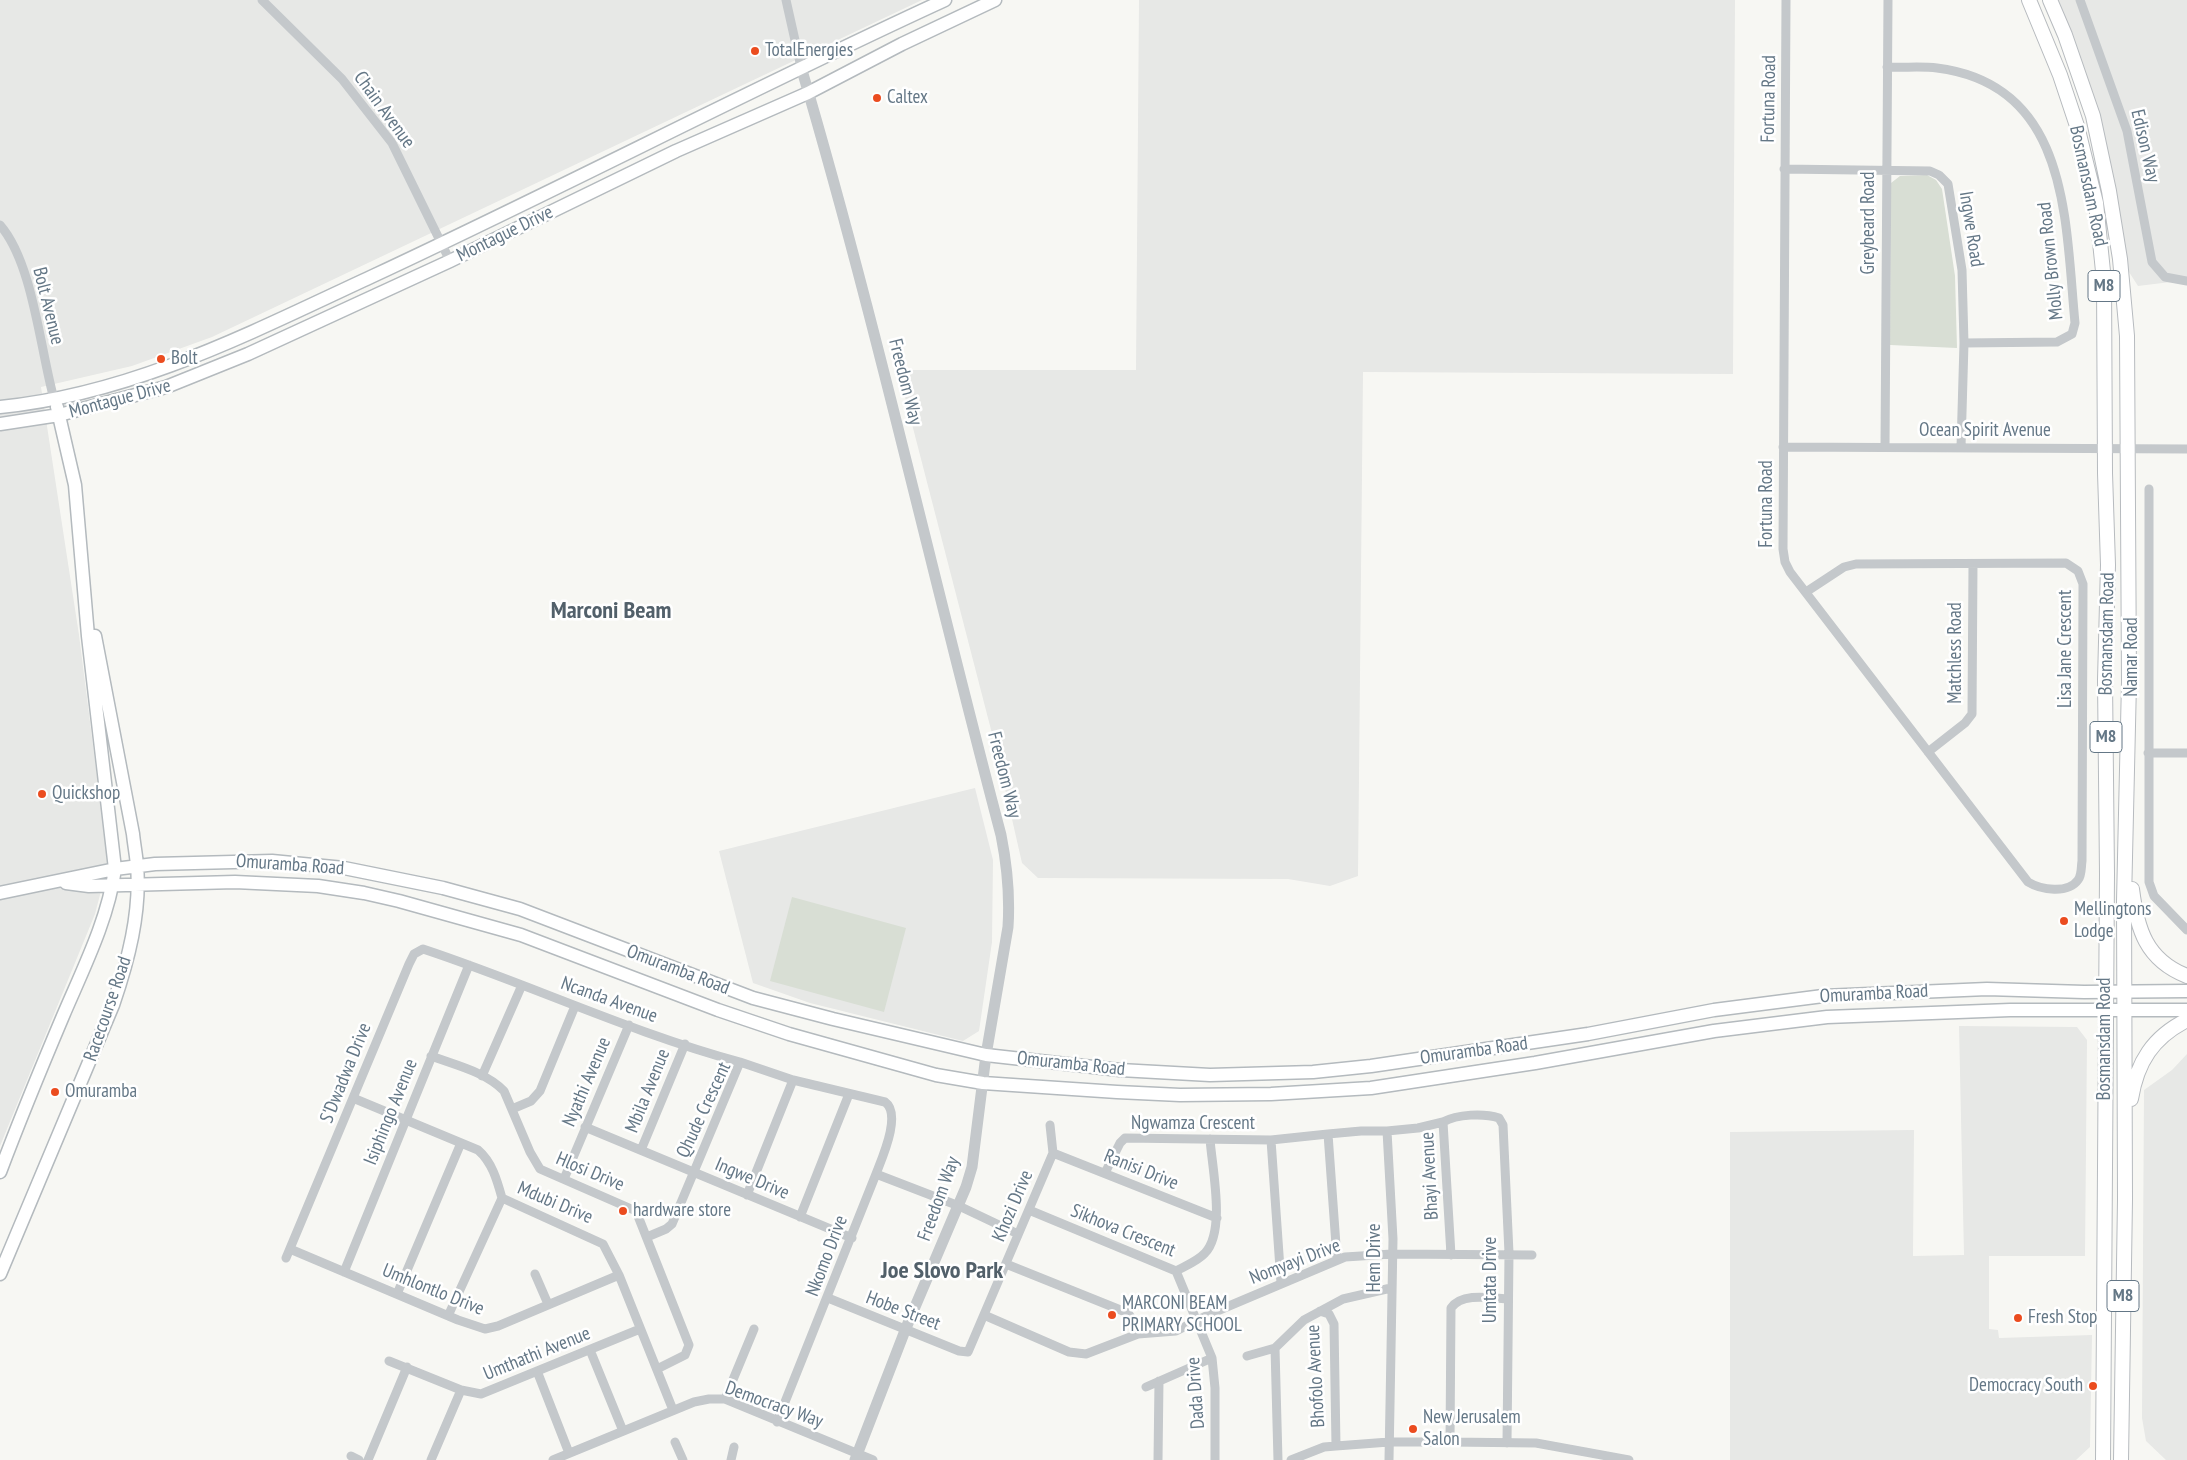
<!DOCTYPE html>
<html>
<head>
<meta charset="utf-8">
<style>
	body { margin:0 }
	canvas { display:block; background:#f7f7f3 }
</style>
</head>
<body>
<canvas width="2187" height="1460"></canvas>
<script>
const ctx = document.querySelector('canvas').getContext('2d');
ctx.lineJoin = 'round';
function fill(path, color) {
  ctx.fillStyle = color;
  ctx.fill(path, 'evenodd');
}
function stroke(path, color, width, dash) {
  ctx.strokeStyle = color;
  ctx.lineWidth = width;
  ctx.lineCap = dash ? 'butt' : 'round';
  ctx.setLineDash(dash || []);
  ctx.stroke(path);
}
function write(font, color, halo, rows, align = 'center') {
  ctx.font = font + ' "PT Sans Narrow",sans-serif';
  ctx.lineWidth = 5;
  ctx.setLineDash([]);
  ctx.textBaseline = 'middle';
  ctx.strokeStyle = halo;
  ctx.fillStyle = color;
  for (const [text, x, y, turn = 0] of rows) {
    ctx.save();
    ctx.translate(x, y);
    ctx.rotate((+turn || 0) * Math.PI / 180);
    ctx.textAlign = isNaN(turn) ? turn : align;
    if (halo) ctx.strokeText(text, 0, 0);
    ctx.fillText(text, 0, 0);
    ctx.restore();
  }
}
const built = new Path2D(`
	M0 0H922L212 337 132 366 41 387 79 635 108 864 95 914 0 1146Z
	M1139 0H1735L1733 374 1363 372 1358 876 1330 886 1288 879 1038 878 1022 863 996 749 898 370H1136Z
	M2050 0H2187V280L2138 286 2120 258 2111 193Z
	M975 788 993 860 992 942 979 1031 963 1041 810 1003 753 983 719 851Z
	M1959 1026 2077 1027 2087 1040 2085 1256H1989V1329L1998 1330 1999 1338 2092 1335 2090 1447 2076 1460H1730V1132L1914 1130 1913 1256 1964 1255Z
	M2187 1054V1460H2166L2146 1441 2142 1418 2144 1090 2172 1070Z`);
const green = new Path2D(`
	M1927 175 1936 180 1942 189 1955 276 1957 348 1890 345 1891 183 1900 176Z
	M792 897 906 928 884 1012 770 981Z`);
const minor = new Path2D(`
	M262 0 342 79 392 143 450 261
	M786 0 801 67
	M1786 0 1783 549 1785 562 1790 572 2028 882C2041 890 2068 894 2078 880 2082 875 2081 867 2082 861L2083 584 2078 571 2066 563 1856 564 1844 567 1806 592
	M2080 0 2127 131 2152 262 2165 277 2187 281
	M1887 67C1903 68 1921 66 1937 68 2070 85 2065 220 2075 323L2072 334 2057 342 1964 343
	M1784 169 1930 171 1939 175 1948 184 1962 270 1964 343 1961 447
	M0 225C33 263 40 349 54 399
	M1783 447 2187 449
	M1885 447 1888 0
	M2149 489V882L2154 896 2187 930
	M1928 752 1965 723 1972 714 1973 564
	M2148 753H2187
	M431 1056C455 1065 486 1072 504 1091L530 1152 540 1169 636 1211 689 1345 685 1355 657 1369
	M482 1076 522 985
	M353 1098 478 1150C492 1162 497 1180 502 1198L603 1244 619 1275 673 1410
	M512 1109 531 1101 540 1091 575 1006
	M585 1127 852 1238
	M1271 1140 1281 1283
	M641 1150 685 1044
	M1053 1153 1217 1218
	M1105 1173 1120 1143 1125 1138 1271 1140 1328 1134
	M876 1174 959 1206 1018 1234
	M564 1179 629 1025
	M1029 1210 1176 1271 1212 1358 1215 1388V1460
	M800 1217 849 1094
	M647 1237 666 1229 672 1224 740 1062 793 1080 747 1195
	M290 1249 458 1320 485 1329 498 1326 619 1275
	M1451 1255 1443 1122C1457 1114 1484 1113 1499 1118L1503 1125 1509 1253 1507 1443
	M286 1258 409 964 414 954 423 949C529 984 632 1033 740 1062
	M1337 1259 1328 1134 1361 1131H1387
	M1006 1264 1128 1313 1136 1325 1138 1334
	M1176 1271C1185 1266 1198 1261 1205 1253 1226 1231 1212 1168 1210 1139
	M344 1272 469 965
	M535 1274 548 1304
	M397 1294 461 1143
	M828 1298 959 1351 968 1352 1053 1153 1050 1125
	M1320 1311 1329 1314 1334 1324 1336 1446
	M984 1315 1069 1352 1086 1354 1138 1334 1176 1331 1210 1314 1345 1257 1392 1254 1532 1255
	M448 1316 502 1198
	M1275 1348 1278 1460
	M590 1350 623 1431
	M1247 1356 1275 1348 1304 1320 1343 1299 1391 1288
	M389 1361 461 1390 481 1394 640 1329
	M537 1371 569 1453
	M1146 1387 1212 1358
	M725 1399 754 1329
	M777 1422 876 1174C882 1158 902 1114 885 1102L793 1080
	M675 1442 683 1460
	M1450 1442 1451 1308C1462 1292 1491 1298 1508 1299
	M351 1456 359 1460
	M368 1460 407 1367
	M431 1460 461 1390
	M553 1460 694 1402 709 1399H725L873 1460
	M731 1460 734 1447
	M1158 1460 1159 1381
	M1291 1460 1324 1447 1336 1446 1389 1442H1450L1536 1443 1629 1460
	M1389 1460 1393 1239 1387 1131 1418 1128 1443 1122`);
const tertiary = new Path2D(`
	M801 67C876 321 933 579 1001 835 1007 865 1010 896 1008 927L986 1055 972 1167 966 1187 906 1328 855 1460`);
const secondary = new Path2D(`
	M0 407C134 394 254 331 375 275 566 186 753 88 945 0
	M0 424 59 415 166 387 248 354 450 261 676 151 808 93 902 44 995 0
	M66 883 89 886 235 882 318 886 364 893 399 901 521 935 718 1010 789 1034 936 1075 983 1083 1117 1092 1180 1095 1271 1094 1371 1088 1535 1063 1714 1031 1827 1017 2010 1010H2187
	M0 893 115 869 155 864 272 861 344 868 443 888 520 909 753 998 833 1019 986 1055 1120 1070 1210 1075 1313 1072 1371 1066 1588 1034 1714 1010 1823 996 1987 989 2084 992 2187 991
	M0 1172C20 1119 41 1068 63 1016 83 969 108 920 115 869L88 636 75 485 57 407
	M0 1274 113 1005C128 961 141 913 137 865 136 854 134 844 133 834L95 636`);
const primary = new Path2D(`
	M2029 0 2060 75 2077 126 2096 203 2104 281 2105 473 2108 565 2105 680 2107 874 2103 1460
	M2050 0 2065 35 2093 116 2109 191 2120 259 2127 336 2129 682 2124 901 2125 1199 2121 1460
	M2132 889C2137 929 2146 960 2187 976
	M2131 1099C2137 1062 2153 1037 2187 1020`);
const markers = [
	[755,51,5,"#eb4c1f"],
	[877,98,5,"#eb4c1f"],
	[161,359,5,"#eb4c1f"],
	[42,794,5,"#eb4c1f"],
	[2064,921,5,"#eb4c1f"],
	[55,1092,5,"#eb4c1f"],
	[623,1211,5,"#eb4c1f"],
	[1112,1315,5,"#eb4c1f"],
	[2018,1318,5,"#eb4c1f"],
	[2093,1386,5,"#eb4c1f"],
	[1413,1429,5,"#eb4c1f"]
];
const shields = [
	[2104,286,32],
	[2106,737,32],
	[2123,1296,32]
];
const shieldNames = [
	["M8",2104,286],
	["M8",2106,737],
	["M8",2123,1296]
];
const poiNames = [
	["TotalEnergies",765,51],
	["Caltex",887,98],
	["Bolt",171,359],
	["Quickshop",52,794],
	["Mellingtons",2074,910],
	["Lodge",2074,932],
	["Omuramba",65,1092],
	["hardware store",633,1211],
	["MARCONI BEAM",1122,1304],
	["PRIMARY SCHOOL",1122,1326],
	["Fresh Stop",2028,1318],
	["Democracy South",2083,1386,"right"],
	["New Jerusalem",1423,1418],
	["Salon",1423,1440]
];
const streetNames = [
	["Fortuna Road",1769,99,-89],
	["Chain Avenue",384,110,54],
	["Edison Way",2145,146,77],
	["Bosmansdam Road",2088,186,78],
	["Greybeard Road",1869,223,-90],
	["Ingwe Road",1971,229,81],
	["Montague Drive",505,234,-26],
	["Molly Brown Road",2051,261,-96],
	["Bolt Avenue",48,306,76],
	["Freedom Way",905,382,76],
	["Montague Drive",120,399,-15],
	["Ocean Spirit Avenue",1985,431],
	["Fortuna Road",1767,504,-90],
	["Bosmansdam Road",2107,634,-89],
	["Lisa Jane Crescent",2066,649,-90],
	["Matchless Road",1956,653,-90],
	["Namar Road",2132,657,-90],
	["Freedom Way",1004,775,76],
	["Omuramba Road",290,865,4],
	["Omuramba Road",678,970,21],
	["Omuramba Road",1874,994,-3],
	["Ncanda Avenue",609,1000,20],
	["Racecourse Road",108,1009,-71],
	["Bosmansdam Road",2105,1039,-90],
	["Omuramba Road",1474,1051,-8],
	["Omuramba Road",1071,1064,6],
	["S'Dwadwa Drive",346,1073,-68],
	["Nyathi Avenue",587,1082,-67],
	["Mbila Avenue",648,1091,-68],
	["Qhude Crescent",704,1110,-65],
	["Isiphingo Avenue",391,1112,-68],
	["Ngwamza Crescent",1193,1124],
	["Ranisi Drive",1141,1170,22],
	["Hlosi Drive",590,1172,23],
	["Bhayi Avenue",1430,1176,-93],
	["Ingwe Drive",752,1179,23],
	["Freedom Way",939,1199,-70],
	["Mdubi Drive",555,1203,23],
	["Khozi Drive",1013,1206,-67],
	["Sikhova Crescent",1123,1231,22],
	["Nkomo Drive",827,1256,-69],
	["Hem Drive",1375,1258,-90],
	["Nomyayi Drive",1295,1262,-21],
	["Umtata Drive",1491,1280,-90],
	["Umhlontlo Drive",433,1290,22],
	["Hobe Street",903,1311,21],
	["Umthathi Avenue",537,1354,-22],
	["Bhofolo Avenue",1316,1376,-93],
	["Dada Drive",1196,1393,-94],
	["Democracy Way",774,1405,20]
];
const districtNames = [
	["Marconi Beam",611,611],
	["Joe Slovo Park",942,1271]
];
fill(built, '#e7e8e6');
fill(green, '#d8ded4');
stroke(secondary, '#b4babe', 15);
stroke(primary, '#b7bbbf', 16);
stroke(minor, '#c4c8cb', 9);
stroke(tertiary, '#c4c8cb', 11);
stroke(secondary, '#fff', 12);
stroke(primary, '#fff', 14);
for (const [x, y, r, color] of markers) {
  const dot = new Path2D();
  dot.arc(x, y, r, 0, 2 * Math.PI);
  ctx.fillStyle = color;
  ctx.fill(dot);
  stroke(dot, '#fff', 2);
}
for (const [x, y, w] of shields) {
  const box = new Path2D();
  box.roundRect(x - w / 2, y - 15.5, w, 31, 4);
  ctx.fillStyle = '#fff';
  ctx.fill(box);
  stroke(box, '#647786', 1);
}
write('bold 18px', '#647786', null, shieldNames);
write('19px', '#647786', '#fff', poiNames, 'left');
write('19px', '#647786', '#fff', streetNames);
write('bold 24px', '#52606a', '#fff', districtNames);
</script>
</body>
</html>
